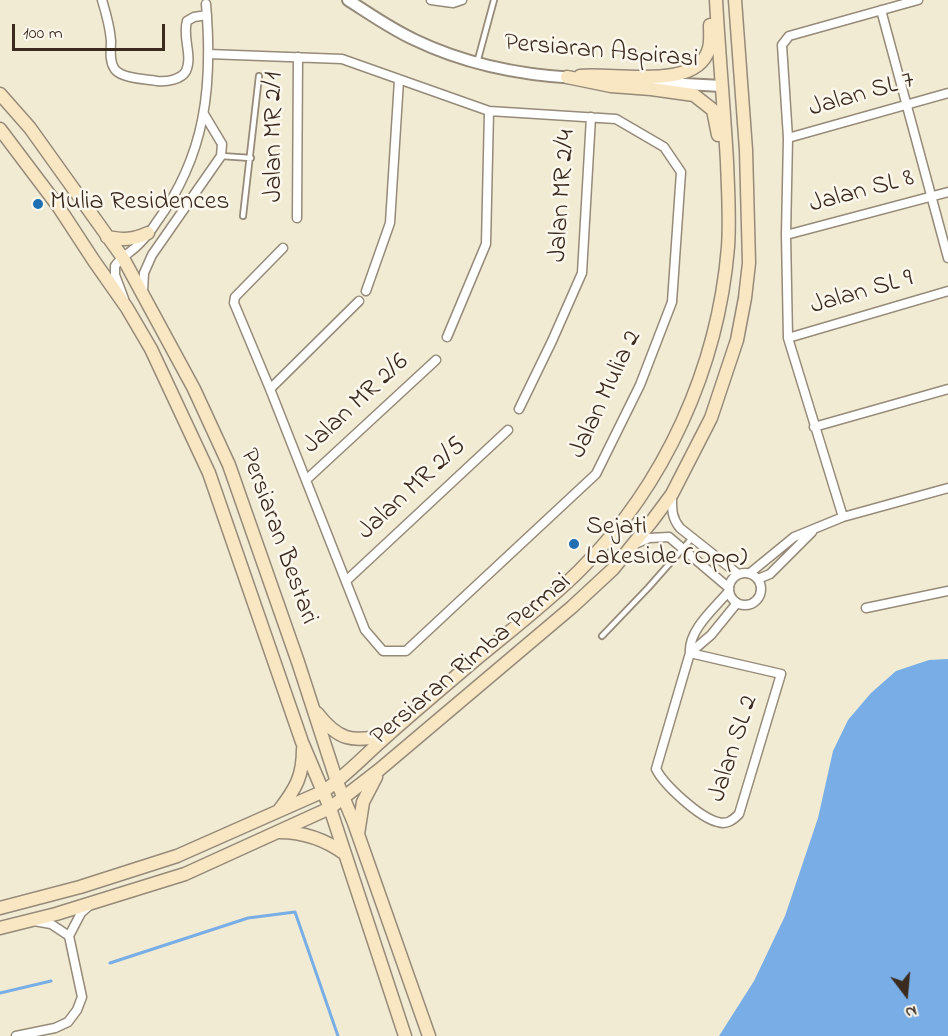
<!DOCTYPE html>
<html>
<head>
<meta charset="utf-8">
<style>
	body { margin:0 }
	#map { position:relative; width:948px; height:1036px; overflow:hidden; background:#f1ebd4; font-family:"Indie Flower",sans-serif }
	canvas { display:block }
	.north { position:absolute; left:876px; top:964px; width:60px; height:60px; -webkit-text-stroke:4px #fbf7ec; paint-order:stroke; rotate:164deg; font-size:16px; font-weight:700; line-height:24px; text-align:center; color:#3b2a1e }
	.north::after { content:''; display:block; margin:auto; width:21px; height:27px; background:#3b2a1e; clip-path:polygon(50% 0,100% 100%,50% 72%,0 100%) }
	.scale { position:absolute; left:12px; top:24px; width:153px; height:27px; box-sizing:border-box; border:3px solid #3b2a1e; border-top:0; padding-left:8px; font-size:18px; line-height:21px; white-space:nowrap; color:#3b2a1e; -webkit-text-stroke:4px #fbf7ec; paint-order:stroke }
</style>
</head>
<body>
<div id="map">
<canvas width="948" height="1036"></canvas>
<div class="north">N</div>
<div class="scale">100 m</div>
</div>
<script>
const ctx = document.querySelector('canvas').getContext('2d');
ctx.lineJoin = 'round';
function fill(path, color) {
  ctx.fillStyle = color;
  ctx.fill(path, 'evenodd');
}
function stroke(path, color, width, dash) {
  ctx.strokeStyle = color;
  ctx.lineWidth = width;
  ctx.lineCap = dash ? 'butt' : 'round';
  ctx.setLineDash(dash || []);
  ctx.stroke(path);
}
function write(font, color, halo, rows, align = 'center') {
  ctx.font = font + ' "Indie Flower",sans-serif';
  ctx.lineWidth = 5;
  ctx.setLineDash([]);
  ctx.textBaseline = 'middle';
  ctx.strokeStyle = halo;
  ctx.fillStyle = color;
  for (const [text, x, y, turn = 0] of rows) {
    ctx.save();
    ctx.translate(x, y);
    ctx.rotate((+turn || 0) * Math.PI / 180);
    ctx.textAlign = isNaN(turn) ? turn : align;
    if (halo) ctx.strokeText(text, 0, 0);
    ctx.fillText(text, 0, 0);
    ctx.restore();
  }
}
const water = new Path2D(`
	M948 659V1036H719L754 981 785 916 818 818 833 751 848 720 871 693 896 671 929 660Z`);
const stream = new Path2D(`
	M110 963 248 918 295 912 338 1036
	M0 993 51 981`);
const service = new Path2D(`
	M477 63 494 0
	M221 156 251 158
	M243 216 259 76
	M602 636 648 588 693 537`);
const minor = new Path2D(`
	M102 0C106 13 110 27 111 41 111 49 109 60 114 68 115 70 119 73 121 74 131 79 146 79 157 81 166 82 181 80 186 71 193 56 182 37 187 21L194 17 207 15
	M431 0 453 3 462 0
	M881 10 948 258
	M208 54 342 59 489 111 616 119 664 147 681 172 672 302 640 385 596 474 406 651H383L365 630 270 389 234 303 235 297 283 248
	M788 138 948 93
	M297 218 298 57
	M786 235 948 192
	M366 291 390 223 399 80
	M143 292 144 273 152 255 221 156 222 144 204 114
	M124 299 115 275V266C120 258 131 252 138 245 145 238 151 231 156 223 206 155 213 86 206 4
	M447 337 486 244 489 111
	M788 338 948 291
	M270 389 359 301
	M519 409 552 341 582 273 591 117
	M814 427 948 389
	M306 480 436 360
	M672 494C672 508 671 517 680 528L738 574
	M843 517 788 338 786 235 788 138 782 45 789 36 918 0
	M635 544 649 538 669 537 729 588
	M729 589a16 16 0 1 1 32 0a16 16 0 1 1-32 0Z
	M750 573 794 537 843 517 948 488
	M758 579 770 574 812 532
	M346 581 508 430
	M866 608 948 591
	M690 653 781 674 739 814C733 820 727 825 718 822 700 818 664 785 656 769L690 653C688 630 715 608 729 591
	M690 653 711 635 737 603
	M34 921 51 924 69 936
	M16 1036 55 1028 68 1022 77 1010 82 997 69 936 81 913 90 905`);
const tertiary = new Path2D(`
	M348 0C370 14 391 29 415 40 465 64 520 75 575 78
	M647 82 722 86`);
const secondary = new Path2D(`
	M580 76C613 72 698 92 709 48 711 41 710 32 710 25
	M567 77 611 86 651 89 694 95 713 110 718 135
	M0 94 30 128 123 258 194 389 229 465 298 662 337 782 354 823 429 1036
	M0 129 58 206 94 261 127 308 151 349 209 473 302 742 330 808 405 1036
	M107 237C123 240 133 240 148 233
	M317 713C338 740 352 743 385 735
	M280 809C296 788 303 776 303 749
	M279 832C303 832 326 840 345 854
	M358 834 363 802 376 777
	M0 908 80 887 177 856 324 791C347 775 367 753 388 735 417 709 446 685 475 660 510 631 548 602 580 570 665 485 718 368 728 247 730 219 728 190 727 162 724 108 719 54 716 0
	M0 928 56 914 185 874 330 808 379 770 572 607 613 569 652 521 672 494 711 418 737 340 745 298 749 263 746 150 735 0`);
const markers = [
	[38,204,6,"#1f6fb2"],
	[574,544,6,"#1f6fb2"]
];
const streetNames = [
	["Persiaran Aspirasi",601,53,5],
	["Jalan SL 7",862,96,-16],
	["Jalan MR 2/1",276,137,-90],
	["Jalan SL 8",862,193,-15],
	["Jalan MR 2/4",564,196,-86],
	["Jalan SL 9",862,294,-16],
	["Jalan Mulia 2",607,395,-65],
	["Jalan MR 2/6",357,405,-43],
	["Jalan MR 2/5",413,490,-43],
	["Persiaran Bestari",277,537,70],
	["Persiaran Rimba Permai",472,661,-40],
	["Jalan SL 2",735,749,-72]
];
const poiNames = [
	["Mulia Residences",50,204],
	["Sejati",586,529],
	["Lakeside (Opp)",586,559]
];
fill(water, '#78ade6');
stroke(stream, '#78ade6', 3);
stroke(service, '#968a79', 8);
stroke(minor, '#968a79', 11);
stroke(tertiary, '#968a79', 14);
stroke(secondary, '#968a79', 15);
stroke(service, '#fff', 4.5);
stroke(minor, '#fff', 8);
stroke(tertiary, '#fff', 10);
stroke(secondary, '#f9e7c3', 12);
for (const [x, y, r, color] of markers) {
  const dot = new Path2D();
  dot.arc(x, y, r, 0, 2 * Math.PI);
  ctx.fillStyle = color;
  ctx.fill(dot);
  stroke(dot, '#fbf7ec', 2);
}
write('26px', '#3b2a1e', '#fbf7ec', streetNames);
write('26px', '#3b2a1e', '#fbf7ec', poiNames, 'left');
</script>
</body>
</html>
